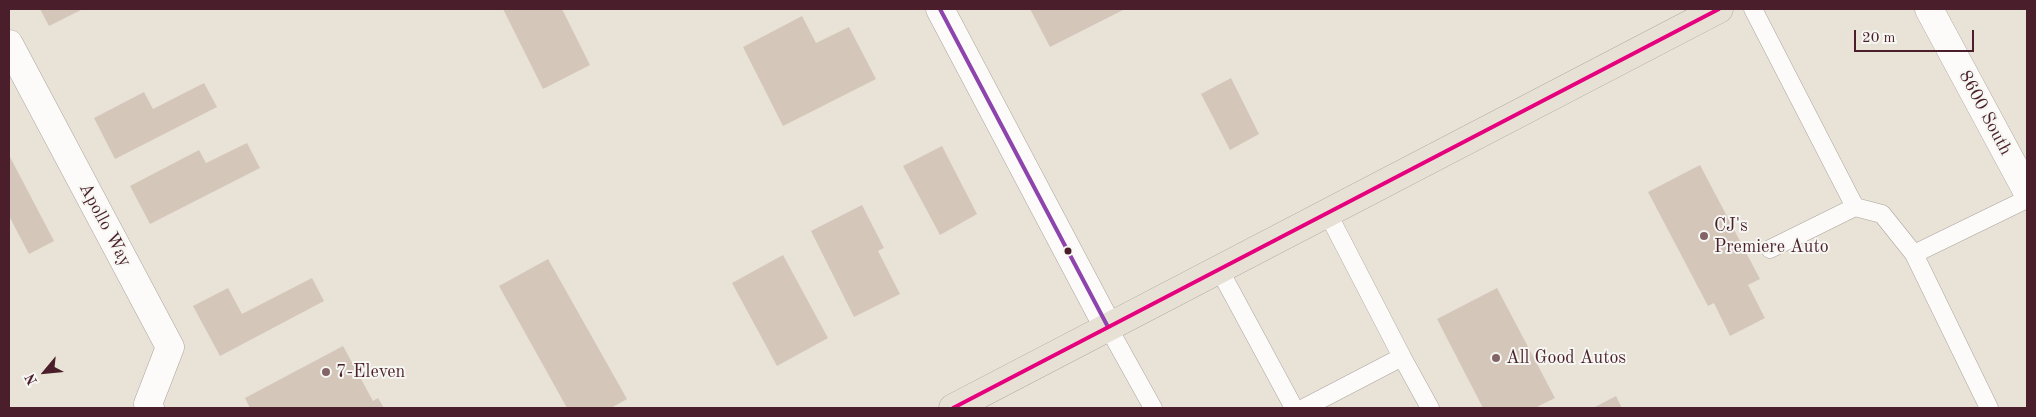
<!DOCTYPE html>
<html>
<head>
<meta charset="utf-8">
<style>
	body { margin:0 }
	#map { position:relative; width:2036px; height:417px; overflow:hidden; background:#e9e3d7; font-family:"Old Standard TT",serif }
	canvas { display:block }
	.frame { position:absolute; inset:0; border:10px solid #4a1f2b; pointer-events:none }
	.north { position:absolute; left:20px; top:347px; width:50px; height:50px; -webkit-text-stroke:4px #f6f6f2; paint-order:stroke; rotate:242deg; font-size:14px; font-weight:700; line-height:20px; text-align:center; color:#4a1f2b }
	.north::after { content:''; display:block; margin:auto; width:18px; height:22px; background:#4a1f2b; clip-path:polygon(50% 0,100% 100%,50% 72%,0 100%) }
	.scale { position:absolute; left:1854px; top:30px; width:120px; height:22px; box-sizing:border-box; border:2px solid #4a1f2b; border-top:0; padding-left:6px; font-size:15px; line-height:18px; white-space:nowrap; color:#4a1f2b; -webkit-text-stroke:4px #f6f6f2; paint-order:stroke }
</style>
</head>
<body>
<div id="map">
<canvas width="2036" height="417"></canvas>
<div class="frame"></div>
<div class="north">N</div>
<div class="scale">20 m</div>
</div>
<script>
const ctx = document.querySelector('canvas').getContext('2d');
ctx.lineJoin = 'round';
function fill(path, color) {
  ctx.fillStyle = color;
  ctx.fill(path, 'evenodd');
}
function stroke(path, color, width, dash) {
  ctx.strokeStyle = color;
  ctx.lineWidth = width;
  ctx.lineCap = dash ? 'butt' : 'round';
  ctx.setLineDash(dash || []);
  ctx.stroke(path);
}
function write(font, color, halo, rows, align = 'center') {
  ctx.font = font + ' "Old Standard TT",serif';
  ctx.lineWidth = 4;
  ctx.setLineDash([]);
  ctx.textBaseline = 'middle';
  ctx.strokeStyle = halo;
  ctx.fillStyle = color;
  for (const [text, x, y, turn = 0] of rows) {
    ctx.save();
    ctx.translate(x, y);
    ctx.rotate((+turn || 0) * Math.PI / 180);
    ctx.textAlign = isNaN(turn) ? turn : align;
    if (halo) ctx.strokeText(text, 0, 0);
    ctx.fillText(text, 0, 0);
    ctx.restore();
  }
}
const building = new Path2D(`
	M40 9H83L49 26Z
	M503 9H562L590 65 543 89Z
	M1030 9H1125L1050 47Z
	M802 16 816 43 849 27 876 79 783 126 743 47Z
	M1231 78 1259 134 1230 150 1201 94Z
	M204 83 217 107 115 159 94 118 144 92 153 109Z
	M247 143 260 168 150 224 130 186 199 150 206 163Z
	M942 146 977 214 940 235 903 166Z
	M9 155 54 241 29 254 9 216Z
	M1700 165 1760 279 1748 285 1765 318 1730 336 1714 303 1708 306 1648 192Z
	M862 205 884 248 878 251 900 294 854 317 811 231Z
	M783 255 828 338 777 366 732 283Z
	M548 259 627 399 611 408H567L499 286Z
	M312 278 324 301 220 356 193 306 228 288 242 314Z
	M1497 288 1555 398 1535 408H1483L1437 319Z
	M343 346 373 401 378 398 384 408H250L245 398Z
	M1616 396 1622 408H1593Z`);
const lane = new Path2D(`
	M1753 9 1855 207
	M1770 249 1855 207 1882 214 1914 254 2027 199
	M1914 254 1989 408
	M1219 269 1294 408
	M1108 327 1153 408
	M1402 357 1430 408
	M1304 408 1402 357 1327 212`);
const street = new Path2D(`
	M940 9 1108 327
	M1929 9 2027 191
	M9 44 170 347 148 404 150 408`);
const primary = new Path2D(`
	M953 408 1719 9`);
const bus1 = new Path2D(`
	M940 9 1108 327`);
const bus2 = new Path2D(`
	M953 408 1719 9`);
const markers = [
	[1704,236,5,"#826467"],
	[1068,251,4.5,"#4a1f2b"],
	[1496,358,5,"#826467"],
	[326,372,5,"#826467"]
];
const streetNames = [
	["8600 South",1985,113,62],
	["Apollo Way",105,225,62]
];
const poiNames = [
	["CJ's",1714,226],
	["Premiere Auto",1714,247],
	["All Good Autos",1506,358],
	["7-Eleven",336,372]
];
fill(building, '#d5c6ba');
stroke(lane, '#aca39d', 19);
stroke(street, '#aca39d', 29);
stroke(primary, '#aca39d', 29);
stroke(lane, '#fcfbf9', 18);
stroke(street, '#fcfbf9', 28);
stroke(primary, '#e7e1d5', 28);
stroke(bus1, '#8e44ad', 4);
stroke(bus2, '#e5007d', 4);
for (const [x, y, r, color] of markers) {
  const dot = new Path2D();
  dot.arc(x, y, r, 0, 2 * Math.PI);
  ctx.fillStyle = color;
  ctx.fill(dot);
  stroke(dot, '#f6f6f2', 2);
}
write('18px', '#4a1f2b', '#f6f6f2', streetNames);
write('18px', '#4a1f2b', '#f6f6f2', poiNames, 'left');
</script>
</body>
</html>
